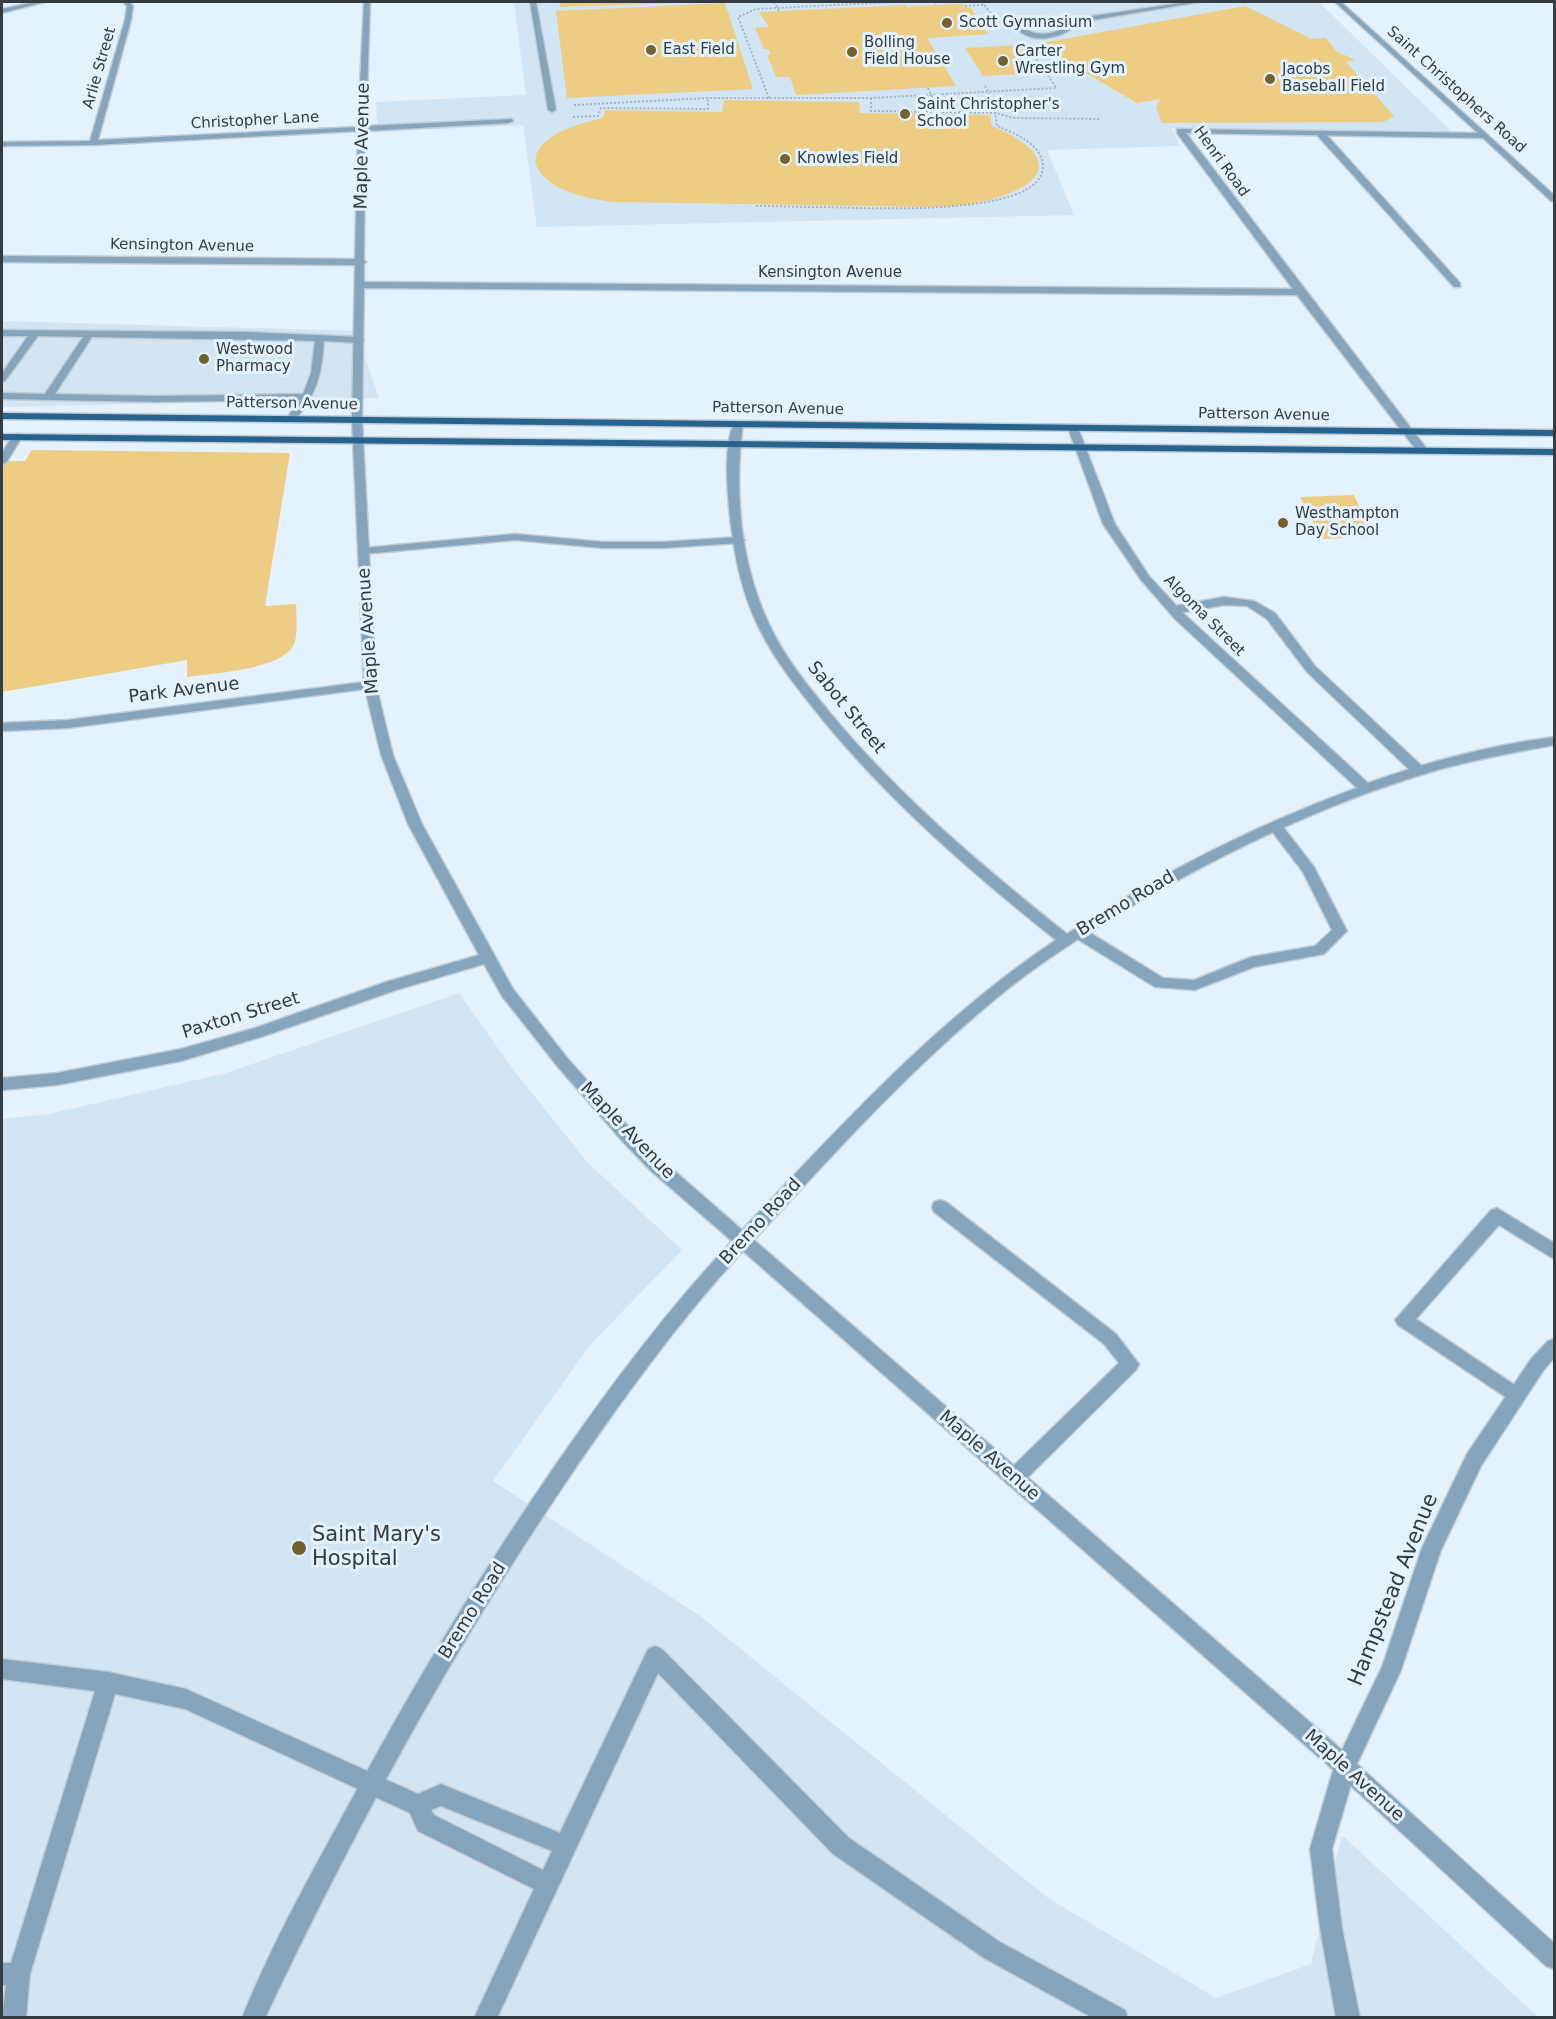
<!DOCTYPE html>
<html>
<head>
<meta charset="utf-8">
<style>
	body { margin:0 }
	#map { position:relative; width:1556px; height:2019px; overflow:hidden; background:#e3f2fd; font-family:"DejaVu Sans",sans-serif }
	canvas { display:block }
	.frame { position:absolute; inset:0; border:3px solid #343b41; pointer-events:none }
</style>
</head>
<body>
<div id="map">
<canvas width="1556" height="2019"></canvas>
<div class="frame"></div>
</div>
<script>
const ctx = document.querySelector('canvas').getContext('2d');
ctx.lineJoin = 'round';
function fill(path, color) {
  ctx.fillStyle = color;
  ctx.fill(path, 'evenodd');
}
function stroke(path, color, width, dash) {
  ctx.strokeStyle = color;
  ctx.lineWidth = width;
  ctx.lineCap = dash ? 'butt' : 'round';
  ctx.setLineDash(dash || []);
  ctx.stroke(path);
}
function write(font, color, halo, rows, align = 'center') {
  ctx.font = font + ' "DejaVu Sans",sans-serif';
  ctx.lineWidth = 6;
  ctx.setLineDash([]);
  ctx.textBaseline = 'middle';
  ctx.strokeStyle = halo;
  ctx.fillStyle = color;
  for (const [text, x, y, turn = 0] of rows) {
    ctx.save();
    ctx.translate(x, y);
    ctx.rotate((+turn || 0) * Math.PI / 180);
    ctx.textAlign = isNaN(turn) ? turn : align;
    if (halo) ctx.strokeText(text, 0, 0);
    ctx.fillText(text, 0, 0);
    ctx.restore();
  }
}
const built = new Path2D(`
	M514 2H1319L1451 131 1172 128 1180 146 1047 150 1074 215 537 227 523 125 378 132 376 102 526 95Z
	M2 321 356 331 379 398 2 407Z
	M459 993 512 1068 587 1162 682 1250 590 1345 493 1481 700 1616 1048 1898 1216 1998 1311 1964 1342 1835 1538 2017 2 2018V1119L49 1114 226 1073Z`);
const green = new Path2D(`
	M560 2H706L560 7Z
	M725 3 753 89 567 98 556 11Z
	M963 4 965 7 971 8 988 34 927 38 956 86 796 95 790 77H776L767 55 771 54 768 49H764L755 28 769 27 759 12 907 5 910 10 909 6Z
	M1245 6 1312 39 1326 38 1336 51 1355 60 1346 62 1394 116 1383 122 1162 123 1156 107 1160 99 1137 103 1036 44Z
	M1021 45 1041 73 983 76 965 48Z
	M724 100 859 102 860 113 990 115 992 126C1033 142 1067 173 1005 195 981 204 957 206 931 207L614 202C524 192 500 140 603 118L605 110 722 112Z
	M32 450 290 453 265 606 296 604C296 615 298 630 295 641 288 670 212 673 187 677V660L2 692V470L6 461H25Z
	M1354 495 1373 537 1322 539 1300 497Z`);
const path = new Path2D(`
	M774 2 779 11
	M935 2 937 5
	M982 2 999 25
	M965 6 983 5
	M1034 56 1056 87
	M928 88 939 112
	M769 98 738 17 756 9 894 2
	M871 98V111L996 113 1013 118 1100 119
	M574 105 708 98H871L1056 88
	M573 117 598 116 601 108 708 109V98
	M756 206C777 206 799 207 820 207 855 207 1044 220 1043 166 1042 144 1014 133 997 126L994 102 984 84`);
const lane = new Path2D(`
	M530 2H536L556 110 552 112 548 110Z
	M1187 2H1200L1081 22C1062 38 1037 46 1016 29L1024 21 1050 17 1079 18ZM1050 21 1073 22C1057 33 1041 39 1024 28L1026 25Z
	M1317 131H1323L1460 283V287H1454L1317 135Z
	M2 330 248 332 359 337 364 340 359 343 324 341C321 379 317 391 295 421L291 422 286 419 300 400 155 402 2 399V393L45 394 83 337 38 336 5 381 2 382V373L28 336H2ZM92 337 315 341 311 373 303 394 155 396 55 394Z
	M17 434 22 437 6 463 2 464V453L13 435Z
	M515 534 603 542H662L739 537 745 540 739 543 662 548H603L515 540 364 554 358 551 364 548Z
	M1224 597 1254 601 1275 613 1315 666 1424 768 1426 771 1424 774H1414L1307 672 1267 619 1247 606 1224 605 1174 614 1168 610 1174 606Z
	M1275 822 1280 823 1314 867 1347 931 1324 954 1254 967 1195 990 1155 987 1074 937 1072 933 1079 928 1084 929 1163 978 1194 980 1251 957 1315 946 1332 930 1303 872 1268 826Z
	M940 1200 946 1202 1116 1334 1139 1364 1136 1370 1021 1484 1014 1487 1007 1484 1005 1478 1007 1472 1119 1363 1104 1344 934 1212 932 1207 934 1202Z
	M1497 1208 1554 1243V1259L1499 1225 1416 1319 1522 1390 1525 1396 1522 1402 1516 1404 1398 1325 1395 1320 1491 1210Z
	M655 1646 662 1649 849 1838 1000 1942 1125 2010 1128 2018H1093L984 1958 833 1854 658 1673 497 2018H474L534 1889 418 1831 410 1813 185 1709 115 1694 30 1974 26 2018H2L6 1985H2V1963H11L95 1691 2 1679V1659L108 1672 186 1689 418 1794 441 1784 560 1833 648 1649ZM441 1806 552 1851 543 1870 434 1815 431 1810Z
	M1345 1756 1352 1760 1356 1767 1332 1849 1342 1928 1360 2018H1336L1320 1928 1310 1849 1334 1767 1338 1760Z`);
const street = new Path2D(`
	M35 2H45L2 13V9Z
	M123 2H129L133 6 131 20 98 140 358 127 364 2H370L366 126 512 119 513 121 509 123 365 131 364 260 366 262 364 264V282L1293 289 1177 133V129L1478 133 1335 2H1341L1554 195V201H1551L1483 138 1186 133 1426 448V452H1418L1297 295 364 288 362 419 376 685 393 755 422 824 513 989 568 1059 636 1135 662 1160 742 1230C840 1127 937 1019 1056 940 972 873 891 803 822 719 799 690 774 660 758 626 740 589 733 548 729 507 727 482 724 446 734 422L743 424C734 491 740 562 769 624 784 657 808 686 831 714 900 797 982 866 1067 934 1158 875 1255 825 1357 788L1175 619 1141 580 1103 524 1068 428 1069 426 1078 428 1115 524 1149 576 1183 613 1368 783C1427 762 1492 745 1554 737V745C1516 752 1478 759 1441 769 1336 799 1236 846 1141 901 1090 931 1038 963 993 1001 906 1073 830 1158 754 1240L1342 1750 1382 1667 1422 1548 1467 1454 1531 1359 1548 1341 1554 1339V1358L1543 1371 1481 1466 1441 1550 1401 1670 1357 1764 1554 1943V1969L1546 1966 1338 1774 743 1251C677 1323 621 1401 566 1482 451 1652 353 1832 265 2018H242C274 1938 318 1862 359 1786 419 1675 485 1567 557 1463 611 1385 667 1310 732 1241L650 1170 624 1143 558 1067 502 996 484 964 396 990 264 1036 181 1061 57 1085 2 1090V1078L57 1073 181 1049 255 1028 386 982 479 955 408 824 381 755 365 689 68 728 2 731V723L68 720 364 682 352 419 355 265 2 262V256L355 259 358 131 93 145 2 146V142L90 141 125 20 127 6Z`);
const primary = new Path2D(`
	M2 413 1554 430V436L2 419Z
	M2 434 1554 449V455L2 440Z`);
const markers = [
	[947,23,6,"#75602f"],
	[651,50,6,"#75602f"],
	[852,52,6,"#75602f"],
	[1003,61,6,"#75602f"],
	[1270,79,6,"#75602f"],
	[905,114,6,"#75602f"],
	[785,159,6,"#75602f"],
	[204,359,6,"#75602f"],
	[1283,523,6,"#75602f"],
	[299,1548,8,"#75602f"]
];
const farPoinames = [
	["Scott Gymnasium",959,23],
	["Bolling",864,43],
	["Field House",864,60],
	["East Field",663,50],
	["Carter",1015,52],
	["Wrestling Gym",1015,69],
	["Jacobs",1282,70],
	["Baseball Field",1282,87],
	["Saint Christopher's",917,105],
	["School",917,122],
	["Knowles Field",797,159],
	["Westwood",216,350],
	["Pharmacy",216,367],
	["Westhampton",1295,514],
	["Day School",1295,531]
];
const farStreetnames = [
	["Arlie Street",100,68,-74],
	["Saint Christophers Road",1456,90,42],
	["Christopher Lane",255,121,-3],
	["Henri Road",1221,162,54],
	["Kensington Avenue",182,246,1],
	["Kensington Avenue",830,273],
	["Patterson Avenue",292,404,1],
	["Patterson Avenue",778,409,1],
	["Patterson Avenue",1264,415,1],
	["Algoma Street",1204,616,45]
];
const streetNames = [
	["Maple Avenue",363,146,-89],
	["Maple Avenue",369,631,-94],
	["Park Avenue",184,691,-7],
	["Sabot Street",846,708,51],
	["Bremo Road",1126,904,-31],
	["Paxton Street",241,1016,-17],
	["Maple Avenue",627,1131,46],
	["Bremo Road",761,1222,-47],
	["Maple Avenue",989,1456,41],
	["Bremo Road",473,1611,-58],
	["Maple Avenue",1354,1776,42]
];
const nearPoinames = [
	["Saint Mary's",312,1536],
	["Hospital",312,1560]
];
const nearStreetnames = [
	["Hampstead Avenue",1394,1590,-68]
];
fill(built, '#d1e5f5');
fill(green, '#edcd84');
stroke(lane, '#c0cdd7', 3);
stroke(street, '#c0cdd7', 3);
stroke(primary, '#c0cdd7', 3);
stroke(path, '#a8b5be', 2, [2, 2]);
fill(lane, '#86a4bc');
fill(street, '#86a4bc');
fill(primary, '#27638e');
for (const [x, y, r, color] of markers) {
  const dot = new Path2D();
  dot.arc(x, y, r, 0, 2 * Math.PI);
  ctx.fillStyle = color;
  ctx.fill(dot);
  stroke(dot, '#e3f2fd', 2);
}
write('15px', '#343b41', '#e3f2fd', farPoinames, 'left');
write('15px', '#343b41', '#e3f2fd', farStreetnames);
write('18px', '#343b41', '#e3f2fd', streetNames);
write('21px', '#343b41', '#e3f2fd', nearPoinames, 'left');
write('21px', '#343b41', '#e3f2fd', nearStreetnames);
</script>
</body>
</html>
